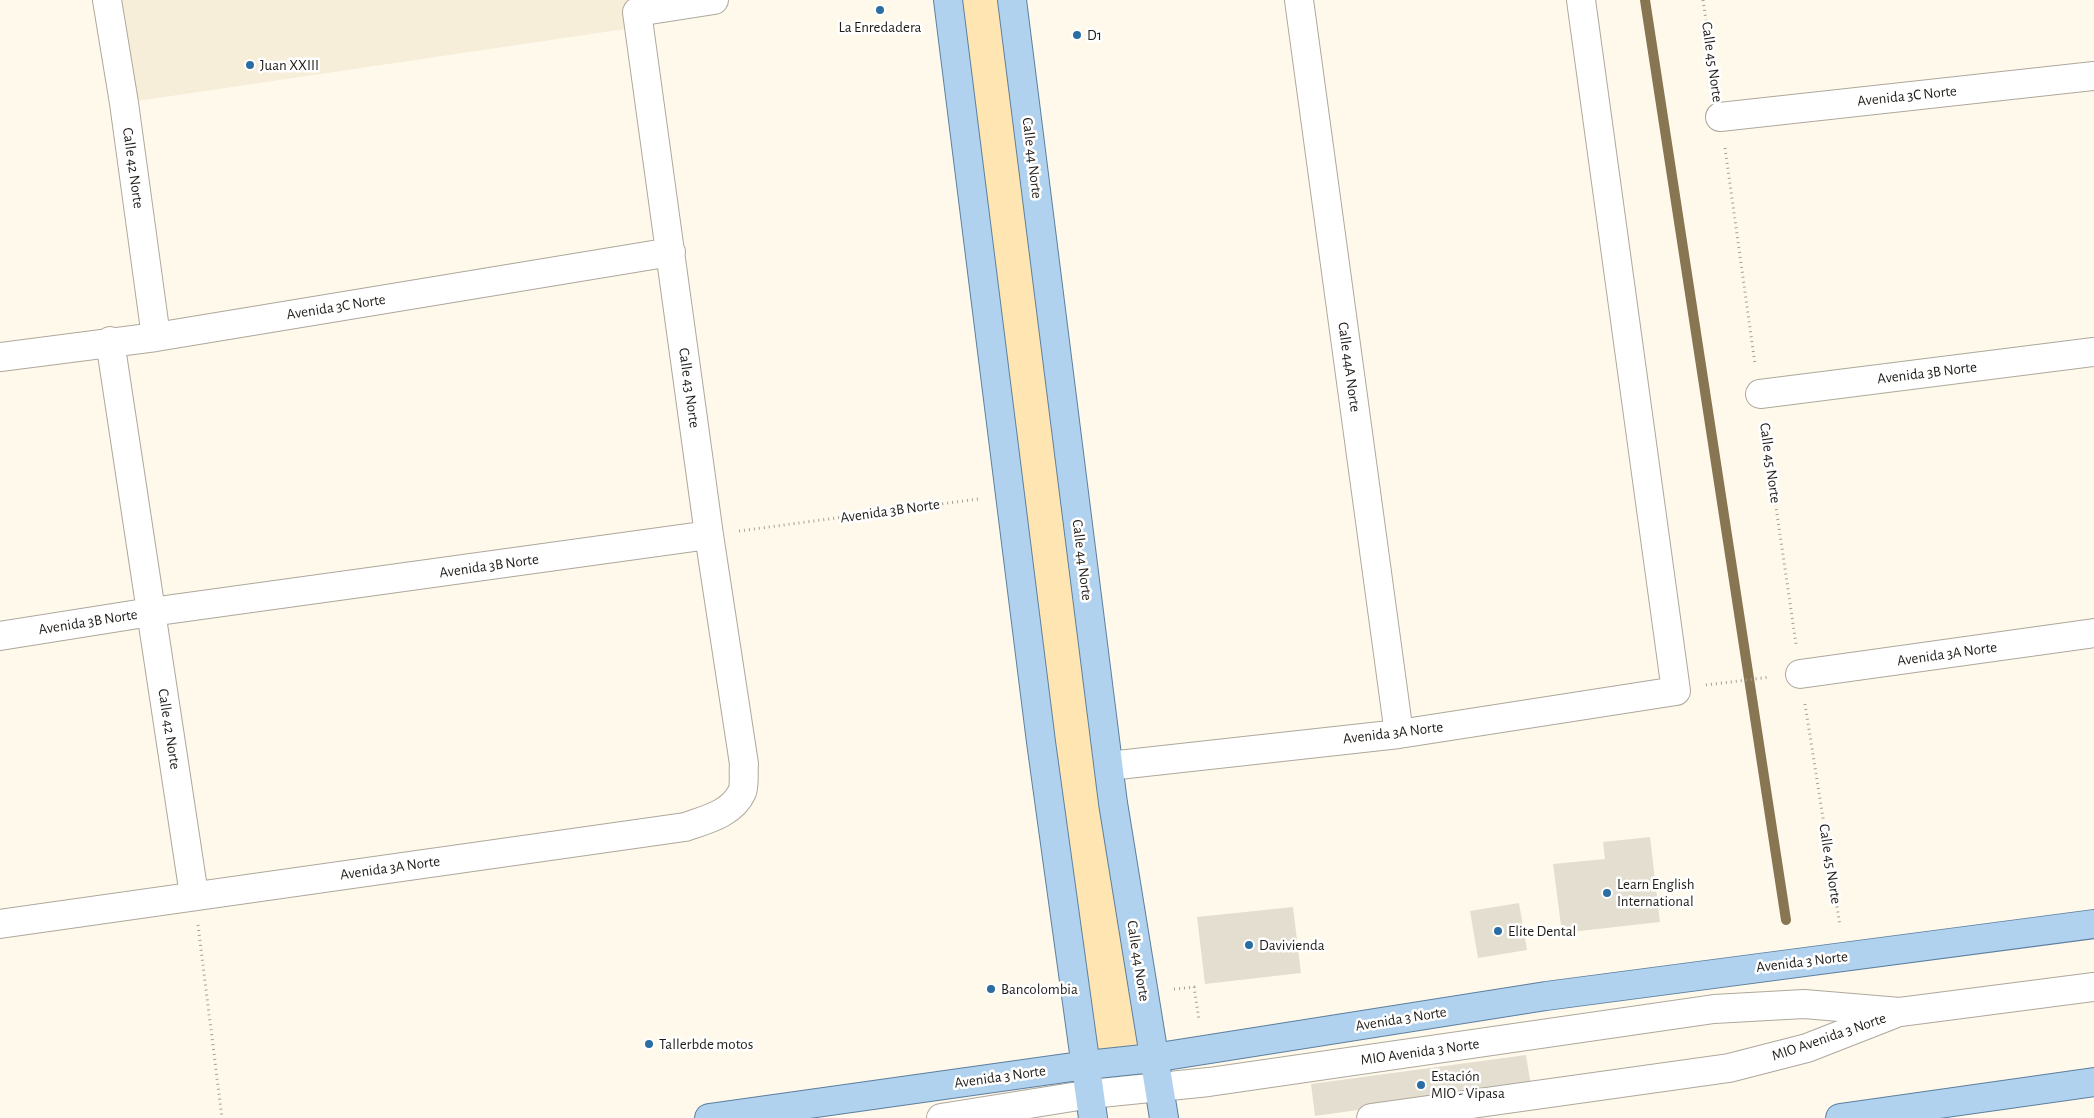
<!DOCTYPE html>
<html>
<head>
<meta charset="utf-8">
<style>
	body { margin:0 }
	canvas { display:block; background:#fff9ec }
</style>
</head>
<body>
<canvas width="2094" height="1118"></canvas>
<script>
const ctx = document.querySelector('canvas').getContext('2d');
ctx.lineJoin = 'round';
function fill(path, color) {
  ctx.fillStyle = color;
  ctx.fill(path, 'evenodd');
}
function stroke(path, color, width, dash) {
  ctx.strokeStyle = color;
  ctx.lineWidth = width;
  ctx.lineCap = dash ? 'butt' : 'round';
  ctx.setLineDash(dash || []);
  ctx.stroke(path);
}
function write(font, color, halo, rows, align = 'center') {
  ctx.font = font + ' "Alegreya Sans",sans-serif';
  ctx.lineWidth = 5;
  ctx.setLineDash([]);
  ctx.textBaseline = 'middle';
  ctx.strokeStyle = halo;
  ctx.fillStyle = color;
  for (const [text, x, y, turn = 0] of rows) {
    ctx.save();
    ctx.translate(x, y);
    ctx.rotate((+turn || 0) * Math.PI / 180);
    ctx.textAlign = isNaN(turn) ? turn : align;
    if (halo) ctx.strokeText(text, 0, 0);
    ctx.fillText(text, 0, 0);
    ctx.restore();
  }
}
const built = new Path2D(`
	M107 0H714L639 27 124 103Z`);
const green = new Path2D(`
	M948 0H1012L1153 1058 1087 1065Z`);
const stream = new Path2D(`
	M1645 0 1786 920`);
const building = new Path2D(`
	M1650 837 1660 922 1562 933 1553 864 1605 859 1603 842Z
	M1519 903 1527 950 1478 958 1470 911Z
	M1293 907 1301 973 1205 984 1197 917Z
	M1526 1055 1531 1086 1315 1116 1311 1084Z`);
const path = new Path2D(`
	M1703 0 1716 87
	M1725 148 1755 364
	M1764 425 1796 644
	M739 531 978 499
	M1706 685 1770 677
	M1805 704 1840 926
	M198 925 222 1118
	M1174 989 1194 987 1199 1020`);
const minor = new Path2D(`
	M107 0 124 103 156 337
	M1299 0 1399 734
	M1720 117 2094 76
	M110 341 194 895
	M0 357 156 337 671 252
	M1760 394 2094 352
	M0 636 151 612 709 535
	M1800 674 2094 633
	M1109 766 1399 734 1676 691 1581 0
	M0 924 685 827C705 820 732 814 742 792 745 785 743 772 744 764L709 535 637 12 714 0
	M941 1118 1091 1094 1209 1082 1714 1009 1804 1004 1900 1012 2094 987
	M1371 1118 1729 1068 1807 1048 1894 1014`);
const major = new Path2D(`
	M948 0 1041 742 1093 1118
	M1012 0 1113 803 1164 1118
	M709 1118 1087 1065 1153 1058 1546 996 2094 924
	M1840 1118 2094 1082`);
const markers = [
	[880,10,5,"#296da2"],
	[1077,35,5,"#296da2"],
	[250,65,5,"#296da2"],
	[1607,893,5,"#296da2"],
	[1498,931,5,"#296da2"],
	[1249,945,5,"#296da2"],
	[991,989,5,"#296da2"],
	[649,1044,5,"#296da2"],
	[1421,1085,5,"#296da2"]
];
const poiNames = [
	["La Enredadera",880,27,"center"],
	["D1",1087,35],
	["Juan XXIII",260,65],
	["Learn English",1617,884],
	["International",1617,901],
	["Elite Dental",1508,931],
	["Davivienda",1259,945],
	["Bancolombia",1001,989],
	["Tallerbde motos",659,1044],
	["Estación",1431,1076],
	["MIO - Vipasa",1431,1093]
];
const streetNames = [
	["Calle 45 Norte",1712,62,82],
	["Avenida 3C Norte",1907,96,-6],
	["Calle 44 Norte",1032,158,83],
	["Calle 42 Norte",133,168,82],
	["Avenida 3C Norte",336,307,-9],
	["Calle 44A Norte",1349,367,82],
	["Avenida 3B Norte",1927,373,-7],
	["Calle 43 Norte",689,388,82],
	["Calle 45 Norte",1770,463,82],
	["Avenida 3B Norte",890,511,-8],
	["Calle 44 Norte",1082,560,83],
	["Avenida 3B Norte",489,566,-8],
	["Avenida 3B Norte",88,622,-9],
	["Avenida 3A Norte",1947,654,-8],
	["Calle 42 Norte",169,729,81],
	["Avenida 3A Norte",1393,733,-7],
	["Calle 45 Norte",1830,864,81],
	["Avenida 3A Norte",390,868,-8],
	["Calle 44 Norte",1138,961,81],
	["Avenida 3 Norte",1802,962,-7],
	["Avenida 3 Norte",1401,1019,-9],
	["MIO Avenida 3 Norte",1829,1037,-19],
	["MIO Avenida 3 Norte",1420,1052,-8],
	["Avenida 3 Norte",1000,1077,-8]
];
fill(built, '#f7eeda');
fill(green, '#fee5b1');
stroke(stream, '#887652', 10);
fill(building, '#e4ded1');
stroke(minor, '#aea89c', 30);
stroke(major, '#5c7f9e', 30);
stroke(path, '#a5a097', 3, [1, 4]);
stroke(minor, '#fff', 28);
stroke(major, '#b0d2ef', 28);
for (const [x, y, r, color] of markers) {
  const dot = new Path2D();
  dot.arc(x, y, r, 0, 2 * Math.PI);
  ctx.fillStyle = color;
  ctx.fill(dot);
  stroke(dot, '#fff', 2);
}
write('15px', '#201d19', '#fff', poiNames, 'left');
write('15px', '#201d19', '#fff', streetNames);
</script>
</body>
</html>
